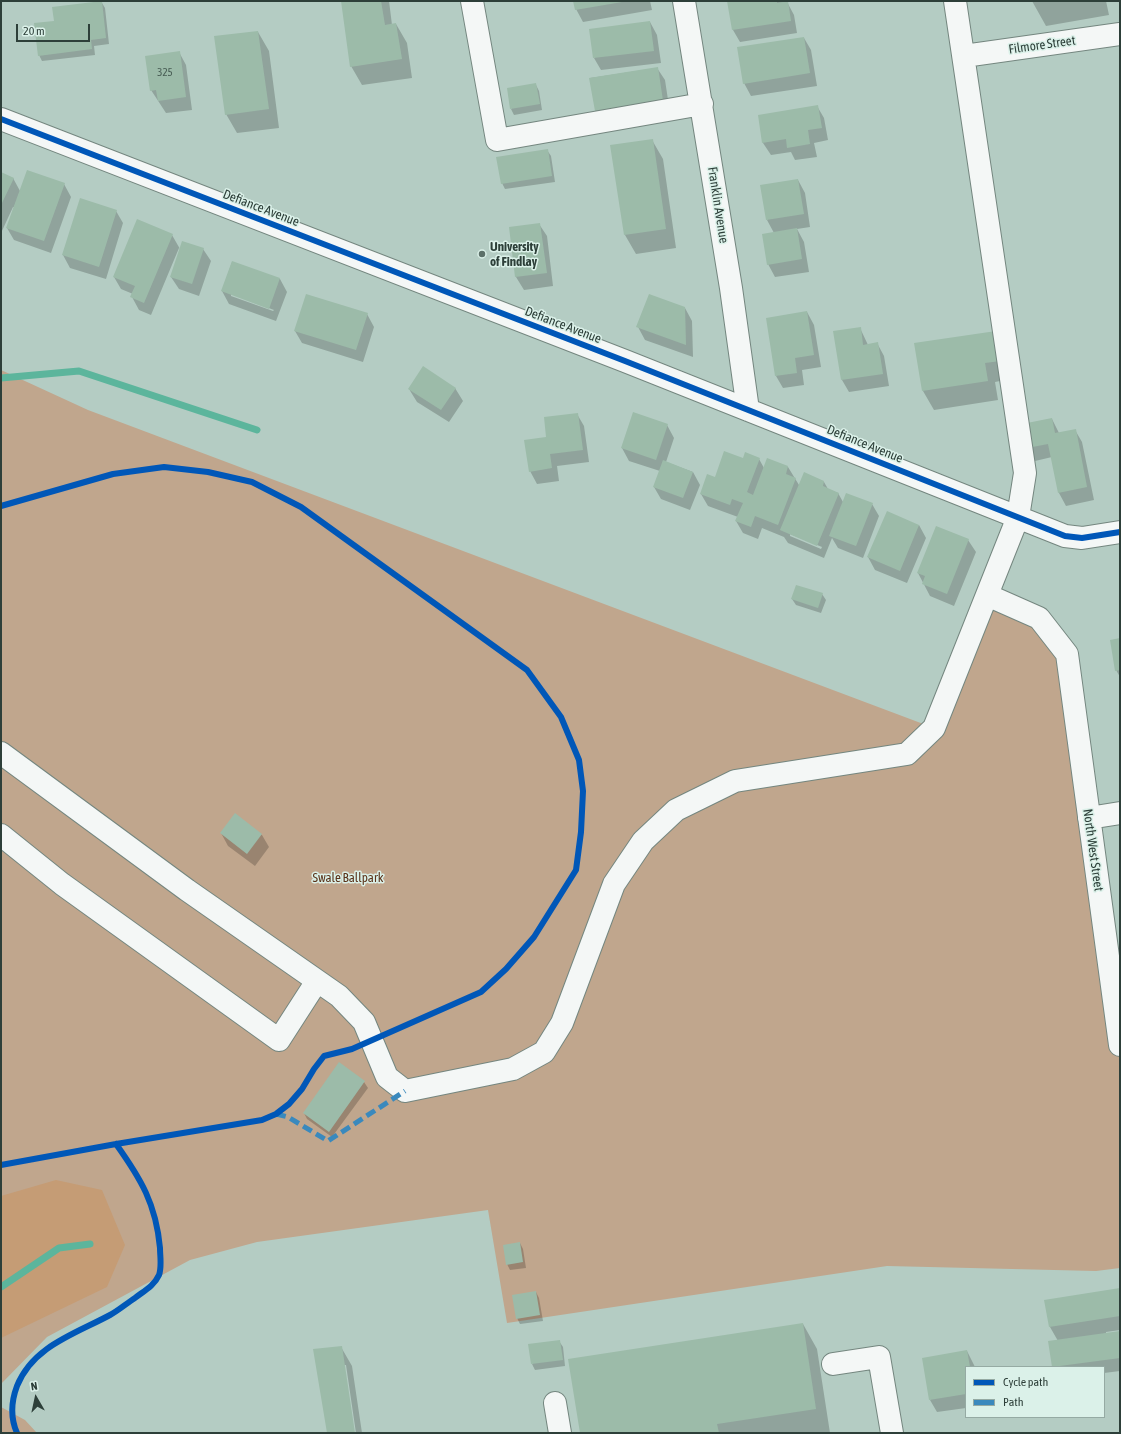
<!DOCTYPE html>
<html>
<head>
<meta charset="utf-8">
<style>
  body { margin:0 }
  #map { position:relative; width:1121px; height:1434px; overflow:hidden; background:#b4ccc3; font-family:"Asap Condensed",sans-serif }
  canvas { display:block }
  .frame { position:absolute; inset:0; border:2px solid #2d3f39; pointer-events:none }
  .legend { position:absolute; left:965px; top:1366px; width:140px; height:52px; box-sizing:border-box; background:#dbf1e9; border:1px solid #95aaa3; margin:0; padding:5px 7px; list-style:none; font-size:12px; color:#2d3f39 }
  .legend li { display:flex; align-items:center; gap:8px; height:20px }
  .legend b { width:20px; border:1px solid #95aaa3 }
  .north { position:absolute; left:16px; top:1378px; width:40px; height:40px; -webkit-text-stroke:3px #dbf1e9; paint-order:stroke; rotate:351deg; font-size:11px; font-weight:700; line-height:16px; text-align:center; color:#2d3f39 }
  .north::after { content:''; display:block; margin:auto; width:14px; height:18px; background:#2d3f39; clip-path:polygon(50% 0,100% 100%,50% 72%,0 100%) }
  .scale { position:absolute; left:16px; top:24px; width:74px; height:18px; box-sizing:border-box; border:2px solid #2d3f39; border-top:0; padding-left:5px; font-size:12px; line-height:14px; white-space:nowrap; color:#2d3f39; -webkit-text-stroke:3px #dbf1e9; paint-order:stroke }
</style>
</head>
<body>
<div id="map">
<canvas width="1121" height="1434"></canvas>
<div class="frame"></div>
<ul class="legend">
<li><b style="height:5px;background:#0057b8"></b>Cycle path</li>
<li><b style="height:5px;background:#3a89bd"></b>Path</li>
</ul>
<div class="north">N</div>
<div class="scale">20 m</div>
</div>
<script>
const g = document.querySelector('canvas').getContext('2d');
g.lineJoin = 'round';
function fillPath(path, color) { g.fillStyle = color; g.fill(path, 'evenodd'); }
function stroke(path, color, width, dash) { g.strokeStyle = color; g.lineWidth = width; g.lineCap = dash ? 'butt' : 'round'; g.setLineDash(dash || []); g.stroke(path); }
function drawText(font, color, halo, rows, align = 'center') {
  g.font = font + ' "Asap Condensed",sans-serif'; g.lineWidth = 3; g.setLineDash([]); g.textBaseline = 'middle'; g.strokeStyle = halo; g.fillStyle = color; for (const [text, x, y, turn = 0] of rows) {
    g.save(); g.translate(x, y); g.rotate((+turn || 0) * Math.PI / 180); g.textAlign = isNaN(turn) ? turn : align; if (halo) g.strokeText(text, 0, 0); g.fillText(text, 0, 0); g.restore();
  }
}
fillPath(new Path2D(`
  M1,370L88,410L934,728L987,595L1039,618L1067,654L1120,1045V1268L1096,1271L887,1266L507,1323L488,1210L257,1242L190,1260L47,1337L1,1384Z
  M1,1407L25,1420L37,1433H1Z`), '#c0a68d');
fillPath(new Path2D(`
  M56,1180L102,1190L125,1245L107,1287L1,1338V1196Z`), '#c59c75');
fillPath(new Path2D(`
  M342,1H389L392,25L396,24L407,43L412,78L362,85L351,66Z
  M574,1H650L652,10L583,22L576,9Z
  M728,1L787,2L794,15L797,33L740,42L733,30Z
  M1032,1H1106L1109,15L1046,26Z
  M102,3L105,8L109,44L94,46L95,55L42,61L39,55L55,22Z
  M650,22L657,35L661,63L601,70L594,58Z
  M258,32L269,51L279,128L237,133L226,114Z
  M804,38L811,50L817,86L751,96L744,83Z
  M179,52L186,65L192,110L166,113L151,90Z
  M657,68L665,80L670,113L603,124L596,111L590,78Z
  M536,85L539,91L542,110L514,115L511,109Z
  M817,106L824,118L828,140L814,143L817,157L795,160L791,152L771,155L763,143L759,116Z
  M652,140L663,159L676,248L636,254L625,235L612,146Z
  M547,150L551,156L555,182L505,189L502,183Z
  M1,173L13,178L20,191L64,184L71,197L51,253L14,240L7,228L14,207H13L1,233Z
  M798,180L805,193L810,227L797,229L804,242L809,272L775,277L768,264L774,233L767,220Z
  M116,211L123,223L106,279L70,268L63,255Z
  M539,224L547,236L553,286L524,290L516,277L510,228Z
  M172,235L180,249L179,248L151,315L139,310L132,297L133,294L121,289L114,277Z
  M203,249L211,261L199,296L179,289L171,277Z
  M232,262L280,279L287,292L276,321L229,304L222,291ZM231,294L274,310L273,311L231,296Z
  M685,308L692,321L693,357L645,340L638,327Z
  M807,312L814,325L821,367L802,370L804,385L783,388L776,376Z
  M367,314L374,327L363,362L302,343L295,331Z
  M860,328L868,345L877,343L884,356L889,386L849,392L842,380L834,332Z
  M995,332L1010,379L995,382L998,400L934,410L923,391L916,344Z
  M455,388L463,401L449,422L417,402L409,389Z
  M577,414L584,426L589,462L557,466L559,481L537,484L530,471L548,438Z
  M1052,419L1059,433L1075,430L1082,442L1094,500L1066,506L1059,493L1052,457L1035,461L1028,448Z
  M667,425L674,438L666,462L693,472L700,485L690,510L661,499L654,487L660,471L629,461L622,448Z
  M744,459H759L764,468L788,467L799,485L824,482L828,489L838,493L843,502L872,504L879,516L863,558L838,548L832,538L824,558L788,543L784,537L762,528L758,539L743,533L736,521L738,517L708,506L701,494L715,478ZM790,534L822,547L821,549L790,536Z
  M919,525L926,538L907,583L875,570L868,557Z
  M968,540L976,552L954,606L930,596L918,573Z
  M822,594L826,600L821,613L796,605L792,599Z
  M1120,639V677L1116,670Z
  M235,815L262,835L269,847L255,866L228,846L221,833Z
  M364,1082L368,1088L332,1137L307,1119L304,1113Z
  M520,1243L523,1249L526,1268L510,1270L507,1264Z
  M1120,1289V1330L1106,1332V1334L1120,1332V1371L1104,1373V1367H1053L1049,1342L1058,1341L1050,1327L1046,1301Z
  M536,1292L539,1298L543,1321L520,1324L517,1318Z
  M803,1324L817,1349L830,1433H581Z
  M559,1341L563,1347L565,1366L535,1370L532,1364Z
  M341,1347L352,1366L362,1433H356L346,1365H343L354,1433H328Z
  M967,1351L975,1367H966V1408L937,1412L930,1400Z`), '#0003');
stroke(new Path2D(`
  M1,378L79,371L257,430
  M1,1287L59,1248L90,1244`), '#5cb59c', 7);
fillPath(new Path2D(`
  M102,1L106,38L91,40L92,49L38,56L34,23L54,21L52,7Z
  M341,1H381L385,25L396,23L402,59L350,67Z
  M573,1H622V2L575,10Z
  M727,1H777V3L788,1L791,21L732,30Z
  M650,21L654,51L593,58L589,29Z
  M258,31L269,109L225,115L214,36Z
  M804,37L810,73L743,84L737,47Z
  M180,51L186,97L158,101L156,90L150,91L145,56Z
  M658,67L663,101L595,111L589,78Z
  M536,83L540,104L510,109L507,88Z
  M818,105L822,128L808,130L810,144L787,148L786,139L762,143L758,115Z
  M653,139L666,229L624,235L610,145Z
  M548,149L552,176L501,184L496,157Z
  M27,170L65,183L44,241L6,228Z
  M1,172L14,178L1,205Z
  M798,179L804,214L766,220L760,185Z
  M80,198L117,210L99,267L62,255Z
  M137,219L173,234L144,303L130,297L135,286L113,277Z
  M540,223L547,273L515,277L509,227Z
  M797,228L802,259L767,265L762,234Z
  M182,241L204,248L192,284L170,277Z
  M232,261L280,278L269,309L221,291Z
  M306,294L368,313L356,350L294,331Z
  M649,294L685,307L686,345L636,327Z
  M807,311L814,355L795,358L797,373L775,376L766,318Z
  M861,327L863,345L878,342L883,374L841,380L833,331Z
  M996,331L1000,361L985,363L988,381L922,391L914,343Z
  M423,366L456,388L441,410L408,389Z
  M633,412L668,424L656,460L621,448Z
  M578,413L583,450L550,454L552,468L529,472L524,440L546,437L544,417Z
  M1052,418L1055,433L1076,429L1087,487L1058,493L1048,444L1027,448L1022,424Z
  M724,451L743,458L745,452L760,458L747,492L753,495L767,458L788,466L786,474L796,478L778,525L755,516L751,527L735,521L743,503L732,499L730,505L700,494L707,474L715,477Z
  M663,460L693,472L683,498L653,487Z
  M804,472L824,481L823,486L839,493L817,546L780,530Z
  M846,493L873,503L856,546L829,536Z
  M887,511L919,525L900,571L867,557Z
  M936,526L969,539L947,594L922,584L925,576L917,573Z
  M796,585L823,593L818,608L791,599Z
  M1120,638V670L1115,671L1110,640Z
  M235,813L262,834L247,854L220,833Z
  M339,1062L365,1081L329,1132L303,1113Z
  M520,1242L523,1262L506,1265L503,1245Z
  M1120,1288V1316L1049,1327L1044,1300Z
  M536,1291L540,1315L516,1319L512,1295Z
  M803,1323L816,1409L717,1424L719,1433H580L568,1359Z
  M1120,1331V1358L1052,1367L1048,1341Z
  M560,1340L563,1360L531,1364L528,1344Z
  M342,1346L355,1433H327L313,1349Z
  M967,1350L970,1367H966V1394L929,1400L922,1358Z`), '#9cbba9');
const minor = new Path2D(`
  M472,1L497,140L702,104
  M684,1L731,288L748,410
  M964,56L1120,34
  M1,119L625,361L1065,536L1082,538L1120,532
  M987,595L1039,618L1067,654L1120,1045
  M1,753L187,890L339,996L364,1022L387,1077L405,1091L513,1069L544,1052L562,1023L614,884L643,841L676,810L735,781L907,754L934,728L1018,517L1025,473L955,1
  M1089,818L1120,813
  M1,835L62,884L279,1040L317,981
  M833,1364L879,1357L892,1433
  M555,1403L560,1433`);
stroke(minor, '#74867f', 24);
stroke(minor, '#f4f7f6', 22);
stroke(new Path2D(`
  M276,1114L288,1117L328,1141L405,1091`), '#3a89bd', 5, [10, 5]);
stroke(new Path2D(`
  M1,119L625,361L1065,536L1082,538L1120,532
  M1,506L113,474L164,467L208,472L252,482L301,507L527,670L561,717L579,760L583,791L581,832L576,870L534,937L506,969L481,992L352,1049L324,1056L314,1069L302,1089L289,1104L276,1114L262,1120L116,1144L1,1165
  M17,1433C10,1417 11,1402 17,1386C33,1346 75,1334 110,1315C119,1310 127,1303 135,1298C144,1291 154,1286 159,1275C162,1267 160,1256 160,1248C156,1204 141,1179 116,1144`), '#0057b8', 6);
for (const [x, y, r, color] of [
  [482,254,4,"#5c7069"]
]) { const dot = new Path2D(); dot.arc(x, y, r, 0, 2 * Math.PI); g.fillStyle = color; g.fill(dot); stroke(dot, '#dbf1e9', 1.5); }
drawText('11px', '#495e55', null, [
  ["325",165,73]
]);
drawText('13px', '#2d3f39', '#dbf1e9', [
  ["Filmore Street",1042,45,-8],
  ["Franklin Avenue",718,205,81],
  ["Defiance Avenue",261,208,21],
  ["Defiance Avenue",563,325,21],
  ["Defiance Avenue",865,444,22],
  ["North West Street",1093,850,82]
]);
drawText('bold 13px', '#2d3f39', '#dbf1e9', [
  ["University",490,247],
  ["of Findlay",490,262]
], 'left');
drawText('13px', '#5a3219', '#dbf1e9', [
  ["Swale Ballpark",348,878]
]);
</script>
</body>
</html>
